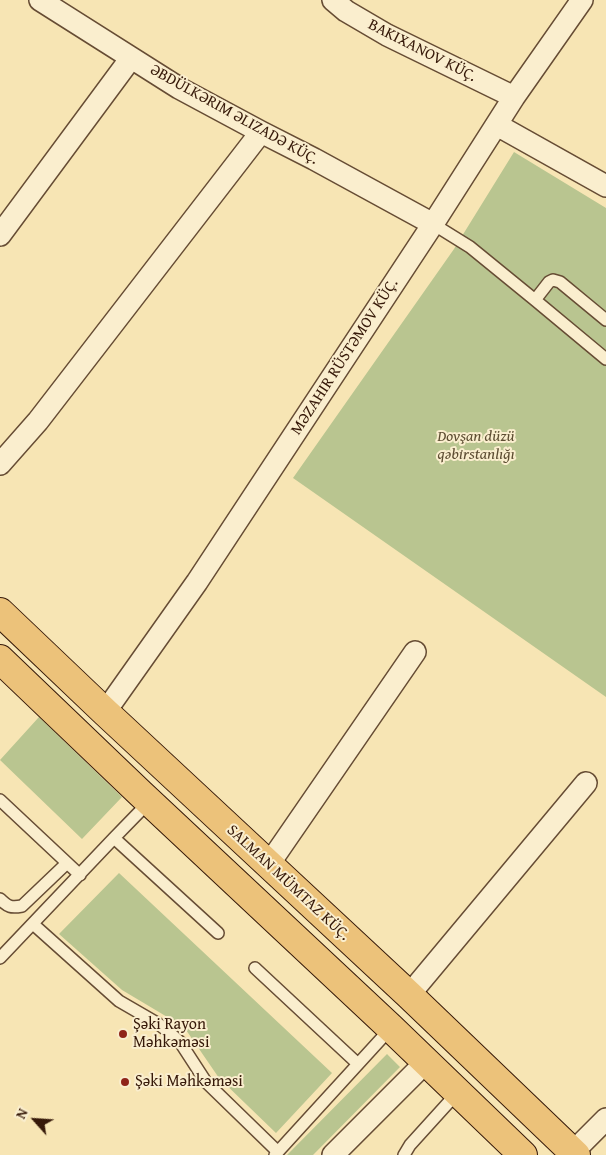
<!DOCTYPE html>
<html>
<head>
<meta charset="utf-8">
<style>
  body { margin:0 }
  #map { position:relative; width:606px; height:1155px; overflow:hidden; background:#f7e5b4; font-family:"Gentium Book Plus",serif }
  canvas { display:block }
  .north { position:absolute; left:10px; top:1095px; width:50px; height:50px; -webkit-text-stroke:4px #faeece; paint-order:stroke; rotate:296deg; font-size:14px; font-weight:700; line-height:20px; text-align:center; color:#361909 }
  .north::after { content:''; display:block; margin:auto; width:18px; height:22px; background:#361909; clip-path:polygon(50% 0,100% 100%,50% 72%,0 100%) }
</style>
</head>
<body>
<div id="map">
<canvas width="606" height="1155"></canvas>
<div class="north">N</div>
</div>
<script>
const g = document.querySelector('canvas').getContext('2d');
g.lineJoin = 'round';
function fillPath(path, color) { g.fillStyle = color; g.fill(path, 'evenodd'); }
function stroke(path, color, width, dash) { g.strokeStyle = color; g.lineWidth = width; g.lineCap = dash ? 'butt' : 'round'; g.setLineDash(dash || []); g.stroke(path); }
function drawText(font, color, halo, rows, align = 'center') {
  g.font = font + ' "Gentium Book Plus",serif'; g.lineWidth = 4; g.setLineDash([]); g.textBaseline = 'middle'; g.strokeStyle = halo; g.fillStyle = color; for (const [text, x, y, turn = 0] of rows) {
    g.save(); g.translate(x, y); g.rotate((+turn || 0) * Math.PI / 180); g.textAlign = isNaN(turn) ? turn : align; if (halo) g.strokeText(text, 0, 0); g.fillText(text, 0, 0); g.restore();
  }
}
fillPath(new Path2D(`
  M514,152L606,208V697L293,478L454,249Z
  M39,717L122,797L82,839L0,760Z
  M119,873L332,1073L276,1133L219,1078L184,1027L122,990L59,934Z
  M387,1054L400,1067L313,1155H287Z`), '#b9c590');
const service = new Path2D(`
  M433,224L470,247L535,300L606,359
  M535,300L549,282L553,280L560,282L606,320
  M0,800L80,875
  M114,838L218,933
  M0,899C8,907 11,908 22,906L66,864
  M33,924L119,1001L157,1023L169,1032L180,1042L206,1082L278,1152
  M0,958L114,838L150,801
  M255,968L358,1064
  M275,1155L391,1028
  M404,1155L410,1145L458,1092`);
const minor = new Path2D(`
  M40,0L179,88L261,132L314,159L433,224
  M333,0L346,11L387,35L514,97
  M497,125L606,186
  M0,235L131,58
  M0,464L38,421L261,132
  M105,712L197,582L433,224L514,97L582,0
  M269,864L415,652
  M409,995L586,783
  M573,1152L606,1119
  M333,1155L426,1062`);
const trunk = new Path2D(`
  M0,612L105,712L409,995L576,1155
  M0,659L140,793L391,1028L523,1155`);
stroke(service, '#664c34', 14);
stroke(minor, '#664c34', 24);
stroke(trunk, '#361909', 30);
stroke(service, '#faeece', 11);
stroke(minor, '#faeece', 21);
stroke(trunk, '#ecc27a', 28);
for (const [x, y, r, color] of [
  [123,1034,5,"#8f2418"],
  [125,1082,5,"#8f2418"]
]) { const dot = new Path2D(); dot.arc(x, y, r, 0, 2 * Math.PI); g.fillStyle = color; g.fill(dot); stroke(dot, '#faeece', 2); }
drawText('16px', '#361909', '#faeece', [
  ["BAKIXANOV KÜÇ.",422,51,27],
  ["ƏBDÜLKƏRIM ƏLIZADƏ KÜÇ.",234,115,29],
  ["MƏZAHIR RÜSTƏMOV KÜÇ.",345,357,-57],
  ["SALMAN MÜMTAZ KÜÇ.",288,883,43]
]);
drawText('italic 16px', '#5d4d32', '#faeece', [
  ["Dovşan düzü",476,437],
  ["qəbirstanlığı",476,455]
]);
drawText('16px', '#361909', '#faeece', [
  ["Şəki Rayon",133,1025],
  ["Məhkəməsi",133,1043],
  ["Şəki Məhkəməsi",135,1082]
], 'left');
</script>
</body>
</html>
